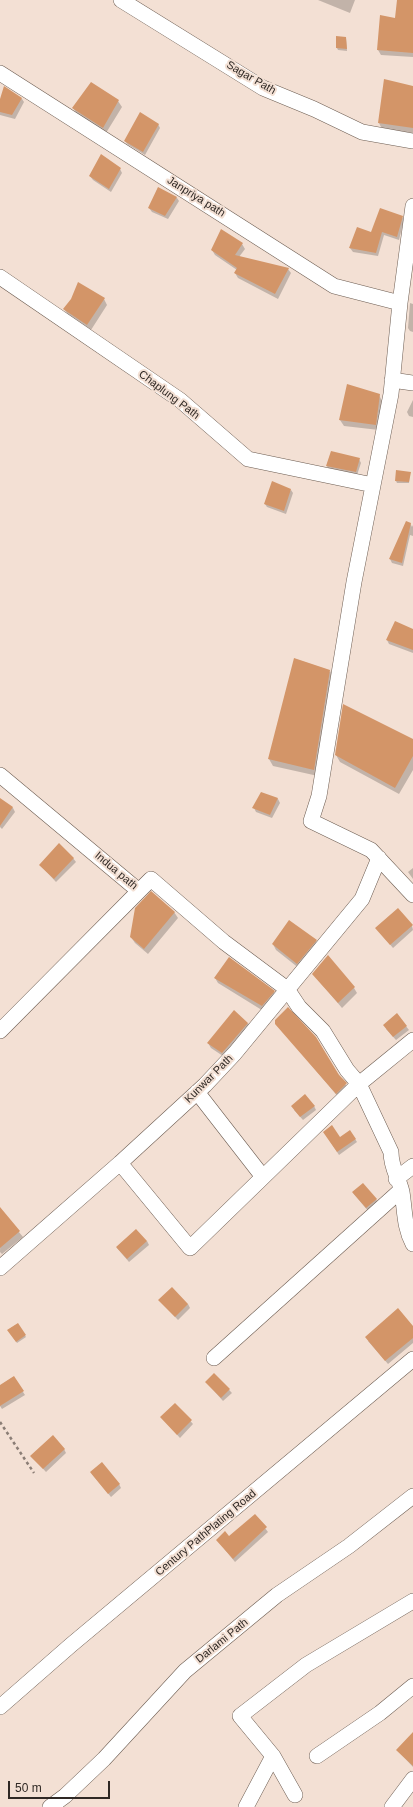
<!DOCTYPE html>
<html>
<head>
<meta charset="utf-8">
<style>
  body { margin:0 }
  #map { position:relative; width:413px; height:1807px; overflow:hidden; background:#f3e0d4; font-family:Helvetica,sans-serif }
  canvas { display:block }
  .scale { position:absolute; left:8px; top:1781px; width:102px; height:18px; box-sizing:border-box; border:2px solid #2f2824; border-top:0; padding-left:5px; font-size:12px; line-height:14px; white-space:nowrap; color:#2f2824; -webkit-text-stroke:3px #f3e0d4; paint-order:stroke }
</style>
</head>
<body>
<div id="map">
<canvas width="413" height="1807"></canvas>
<div class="scale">50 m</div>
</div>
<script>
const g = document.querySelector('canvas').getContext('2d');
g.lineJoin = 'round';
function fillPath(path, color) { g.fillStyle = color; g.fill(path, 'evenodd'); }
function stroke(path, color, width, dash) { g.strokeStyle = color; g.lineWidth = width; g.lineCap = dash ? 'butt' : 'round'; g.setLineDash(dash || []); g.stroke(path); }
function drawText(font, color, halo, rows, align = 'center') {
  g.font = font + ' Helvetica,sans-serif'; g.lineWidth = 4; g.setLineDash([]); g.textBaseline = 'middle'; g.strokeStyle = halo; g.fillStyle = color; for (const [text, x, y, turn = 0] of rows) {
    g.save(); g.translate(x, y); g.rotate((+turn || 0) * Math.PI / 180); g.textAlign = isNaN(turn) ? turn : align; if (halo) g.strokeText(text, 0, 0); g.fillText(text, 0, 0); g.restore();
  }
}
fillPath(new Path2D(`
  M318,0H355L350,13Z
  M398,0H413V57L381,55L378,50L381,16L396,19Z
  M346,38L347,51L338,50L337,48Z
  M413,87V133L382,129L379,123Z
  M4,88L22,99L24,102L15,119L0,115V102Z
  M118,101L122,107L106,133L77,114L73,108Z
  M158,124L160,128L145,155L127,144L125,141Z
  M120,169L122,173L111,192L93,180L90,176Z
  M158,188L177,198L179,201L168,219L152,212L149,208Z
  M402,217L404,220L399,240L384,235L378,256L353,252L350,248L372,233Z
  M242,244L245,249L239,257L288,269L291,273L278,299L238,278L235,273L237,270L215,255L212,250Z
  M104,299L107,305L91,330L68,315L64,309Z
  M410,303L413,304V332L410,331L408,328Z
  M348,385L379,395L382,401L379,430L344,426L340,420Z
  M413,400V417L409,416L407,412Z
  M359,459L361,463L357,475L329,470L327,466Z
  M410,473L409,483H397L396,481Z
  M291,490L293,493L286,514L267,507L265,504Z
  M410,523L412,527L413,525V536L410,535L403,566L392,563L390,559Z
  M413,630V653L389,644L387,640Z
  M330,671L334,678L318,776L273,766L269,759Z
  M413,740V770L399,794L340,762L336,755Z
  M261,793L278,799L280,803L272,818L256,812L254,808Z
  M0,799L13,808L15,812L2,829L0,827Z
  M73,858L76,862L56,882L40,865Z
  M413,868V879L408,872Z
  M398,909L412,926L413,930L393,948L376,928Z
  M174,912L178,918L148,954L135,943L131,937Z
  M316,941L319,946L300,969L276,950L273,944Z
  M313,974L354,988L357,993L342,1008Z
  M215,978L274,992L277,997L265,1012L218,983Z
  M397,1015L409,1030L396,1040L386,1029Z
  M248,1023L251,1029L226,1058L211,1048L208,1043Z
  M276,1023L339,1075L349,1090L340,1099Z
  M314,1106L316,1110L303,1120L294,1110Z
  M350,1131L357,1142L339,1155L326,1135L340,1138Z
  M353,1193L376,1199L378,1203L369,1212Z
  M1,1210L23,1237L2,1254L0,1252Z
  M147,1241L149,1245L129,1262L117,1248Z
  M159,1300L188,1304L190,1308L178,1320Z
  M17,1324L26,1337L17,1343L8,1330Z
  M413,1328V1343L388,1364L368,1341Z
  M214,1374L232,1393L223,1401L206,1382Z
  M13,1377L25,1395L2,1409L0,1406V1386Z
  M175,1404L193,1424L180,1438L161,1417Z
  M64,1449L66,1453L46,1472L34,1459Z
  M91,1473L119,1484L121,1488L111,1497Z
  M255,1515L268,1532L235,1562L217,1540L229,1537Z
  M413,1743V1767L397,1750Z`), '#0003');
fillPath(new Path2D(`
  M397,0H413V53L377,50L380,15L395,18Z
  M336,36L346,37L347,49L336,48Z
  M384,79L413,86V128L378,123Z
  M91,82L119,100L103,128L72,108Z
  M4,86L22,98L12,115L0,112V99Z
  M140,112L159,124L143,152L124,141Z
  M101,154L121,168L109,189L89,176Z
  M158,187L177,197L165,216L148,208Z
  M380,208L403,216L397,237L382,232L376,253L349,248L357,227L371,232Z
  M221,229L243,243L235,255L289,268L275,294L234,273L237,268L211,250Z
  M78,282L105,298L87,325L63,309L71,299Z
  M347,384L380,394L376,425L339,420Z
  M331,451L360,458L356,472L326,466Z
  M396,470L411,472L409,482L395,481Z
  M272,481L291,489L284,511L264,504Z
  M406,521L411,523L402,563L389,559Z
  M395,621L413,629V650L386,640Z
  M294,658L330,670L314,770L268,759Z
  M343,704L413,739V756L395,788L335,755Z
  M261,792L278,798L270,815L252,808Z
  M0,798L13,807L0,826Z
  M59,843L74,858L54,879L39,865Z
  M151,891L175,912L144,949L130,937L135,908Z
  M398,908L413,925L390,945L375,928Z
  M289,920L317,940L297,964L272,944Z
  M328,955L355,987L338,1003L312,974Z
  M229,957L275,991L262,1006L214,978Z
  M288,1007L316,1037L339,1075L347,1083L336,1094L275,1024V1020Z
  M234,1010L248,1023L222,1053L207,1043Z
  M397,1013L407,1026L393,1037L383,1025Z
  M305,1094L315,1106L300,1117L291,1106Z
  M332,1125L340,1137L350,1130L356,1139L337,1152L323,1132Z
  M363,1183L377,1199L366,1208L352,1192Z
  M0,1207L20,1231L0,1248Z
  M136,1229L147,1241L127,1259L116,1247Z
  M172,1287L188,1304L175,1317L158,1300Z
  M398,1308L413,1326V1338L385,1361L365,1337Z
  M18,1323L26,1335L16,1342L7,1330Z
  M214,1373L230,1389L221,1398L205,1382Z
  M14,1376L24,1391L0,1406V1385Z
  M175,1403L192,1420L177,1435L160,1417Z
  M53,1435L65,1449L43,1469L30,1456Z
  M102,1462L120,1484L108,1494L90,1472Z
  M255,1514L267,1527L233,1559L216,1540L225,1531L229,1536Z
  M413,1732V1766L396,1750Z`), '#d39568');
const street = new Path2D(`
  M121,0L263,88L314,109L362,132L413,141
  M0,73L334,286L400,303
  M413,206L400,303L391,394L354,582L319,796L311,821L371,850L413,895
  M0,277L180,400L248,459L373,485
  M392,380L413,383
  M0,775L139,891L151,879L224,942L287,989L299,1007L323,1031L347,1070L359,1084L391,1152C391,1169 399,1178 402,1192C405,1211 404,1227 413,1244
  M0,1031L139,891
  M197,1092L263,1177
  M120,1163L190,1248L359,1084L413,1040
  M396,1179L413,1166
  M0,1268L120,1163L205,1085L235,1053L362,899L379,858
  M214,1358L401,1190
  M0,1707L71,1645L413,1359
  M317,1756L380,1713L413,1686
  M295,1795L273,1756L240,1716L306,1665L413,1601
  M50,1807L65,1796L104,1759L185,1671L277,1595L349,1546L413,1496
  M246,1807L273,1756
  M392,1807L413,1779`);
stroke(street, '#6c5c51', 16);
stroke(new Path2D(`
  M0,1422L34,1473`), '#8b7e76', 2.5, [3, 3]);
stroke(street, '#fff', 15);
drawText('11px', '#2f2824', '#f3e0d4', [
  ["Sagar Path",251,78,30],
  ["Janpriya path",196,197,32],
  ["Chaplung Path",169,395,37],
  ["Indua path",116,871,40],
  ["Kunwar Path",209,1079,-45],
  ["Century PathPlating Road",206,1533,-40],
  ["Darlami Path",222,1641,-39]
]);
</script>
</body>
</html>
